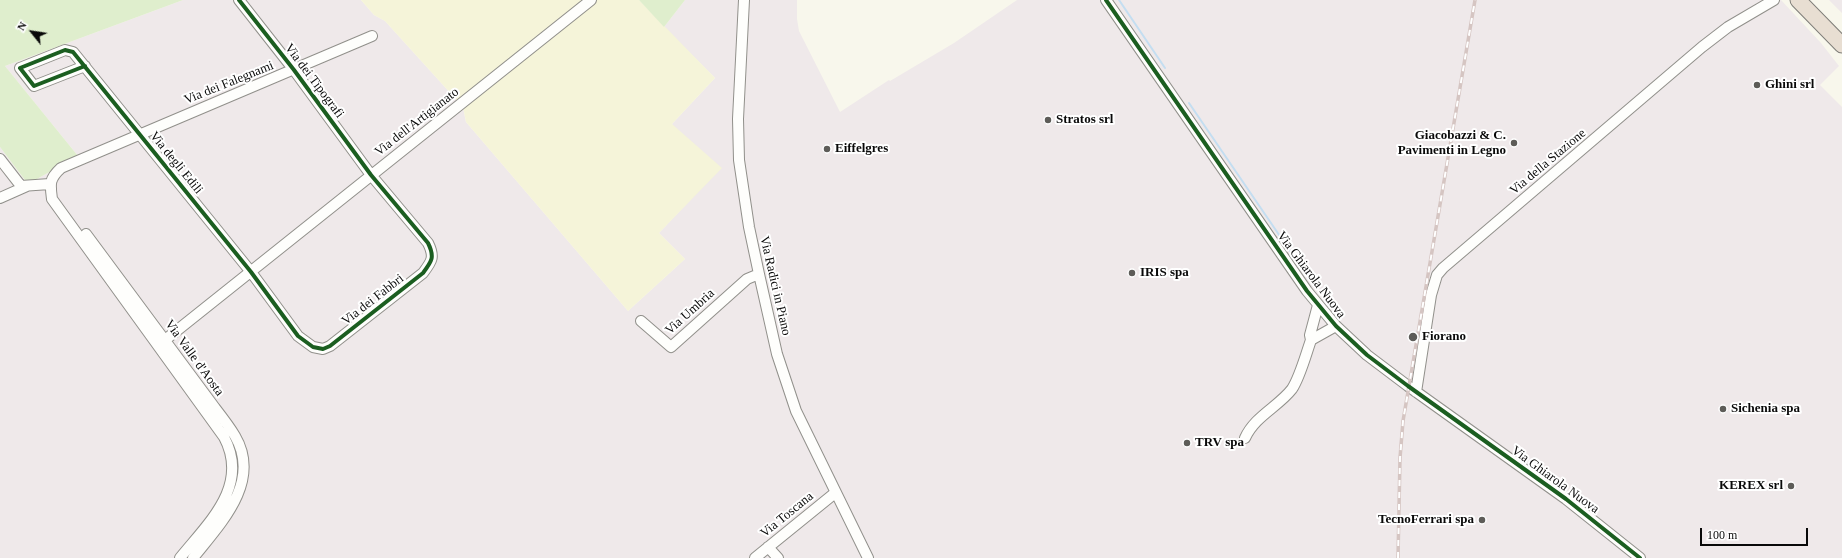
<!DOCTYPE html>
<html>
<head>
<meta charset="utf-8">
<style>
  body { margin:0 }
  #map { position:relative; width:1842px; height:558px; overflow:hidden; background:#f8f7ec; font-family:"Times New Roman",serif }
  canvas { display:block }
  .north { position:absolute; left:12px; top:12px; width:40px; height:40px; -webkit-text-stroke:3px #fff; paint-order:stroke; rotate:300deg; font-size:11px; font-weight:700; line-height:16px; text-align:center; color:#090909 }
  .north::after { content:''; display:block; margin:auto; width:14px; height:18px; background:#090909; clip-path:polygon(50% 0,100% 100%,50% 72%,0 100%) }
  .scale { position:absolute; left:1700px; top:528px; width:108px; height:18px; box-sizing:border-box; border:2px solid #090909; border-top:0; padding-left:5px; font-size:12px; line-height:14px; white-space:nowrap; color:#090909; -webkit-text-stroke:3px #fff; paint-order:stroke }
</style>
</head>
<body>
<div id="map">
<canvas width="1842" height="558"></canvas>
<div class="north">N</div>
<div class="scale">100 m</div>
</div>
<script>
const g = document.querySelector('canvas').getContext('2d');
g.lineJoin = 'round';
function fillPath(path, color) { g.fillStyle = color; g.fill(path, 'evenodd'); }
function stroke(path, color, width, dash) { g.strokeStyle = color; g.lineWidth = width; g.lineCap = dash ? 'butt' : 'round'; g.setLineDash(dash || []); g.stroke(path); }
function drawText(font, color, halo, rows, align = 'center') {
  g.font = font + ' "Times New Roman",serif'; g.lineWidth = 4; g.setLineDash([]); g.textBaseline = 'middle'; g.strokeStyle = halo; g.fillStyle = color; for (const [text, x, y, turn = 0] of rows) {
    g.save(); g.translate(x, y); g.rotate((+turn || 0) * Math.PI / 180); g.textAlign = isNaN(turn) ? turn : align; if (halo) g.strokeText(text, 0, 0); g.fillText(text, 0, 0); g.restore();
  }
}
fillPath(new Path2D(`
  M183,0H361L374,15L385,21L463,107L466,122L628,311L685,259L659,233L687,203L672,124L715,78L664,27L685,0H797V19L799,31L840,112L889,80L890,81L954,43L1017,0H1781L1821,43L1839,66L1820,85L1842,107V558H0V147L28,184L78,156L5,66Z
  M1829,0H1842V13Z`), '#efe9ea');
fillPath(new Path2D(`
  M361,0H639L715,78L672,124L722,168L659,233L685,259L628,311L466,122L463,107L385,21L374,15Z`), '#f5f4d9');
fillPath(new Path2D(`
  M0,0H183L5,66L78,156L28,184L0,147Z
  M639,0H685L664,27Z`), '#dfeecd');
stroke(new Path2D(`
  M1119,0L1165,68
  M1189,103L1314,286`), '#c4def1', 2);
const minor = new Path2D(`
  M744,0L738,119L739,160L749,227L759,274L777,354L796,411L868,558
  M1106,0L1307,291L1336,326L1367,355L1408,386L1566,499L1640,558
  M85,66L34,86L20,68L65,50L73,52L251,272L298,336L313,347L323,349L330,346L423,273C432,261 435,257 428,243L371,175L294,70L239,0
  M0,159L21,186L50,184
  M0,198L27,186
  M86,234L215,408C222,417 229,426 235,436C262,482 220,524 193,558
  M641,321L671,347L747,279L759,274
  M165,340L591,0
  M1311,340L1336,326
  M1416,392L1431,295L1437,275L1443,268L1702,47L1728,27L1774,0
  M1245,438C1255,416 1278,407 1292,389C1300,377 1306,354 1311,340L1310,335L1318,305
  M768,547L778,558
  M180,558C209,522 250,486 224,437L52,199C50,184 49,179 61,168L372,36
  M755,558L835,493`);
const highway = new Path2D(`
  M1798,0L1842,45`);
stroke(minor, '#91908b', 12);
stroke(highway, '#7e7d78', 17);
stroke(minor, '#fefefc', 10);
stroke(highway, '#e8ded2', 15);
const rail = new Path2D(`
  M1398,558L1400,458L1403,421L1475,0`);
stroke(rail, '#d5c5c2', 3.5);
stroke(rail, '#fff', 2, [6]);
stroke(new Path2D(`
  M1106,0L1307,291L1336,326L1367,355L1408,386L1566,499L1640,558
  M85,66L34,86L20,68L65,50L73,52L251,272L298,336L313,347L323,349L330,346L423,273C432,261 435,257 428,243L371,175L294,70L239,0`), '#1b5e20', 4);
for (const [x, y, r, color] of [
  [1757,85,4,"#5d5c58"],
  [1048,120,4,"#5d5c58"],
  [1514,143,4,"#5d5c58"],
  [827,149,4,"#5d5c58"],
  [1132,273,4,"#5d5c58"],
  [1413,337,5,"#5d5c58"],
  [1723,409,4,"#5d5c58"],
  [1187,443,4,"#5d5c58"],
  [1791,486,4,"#5d5c58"],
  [1482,520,4,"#5d5c58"]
]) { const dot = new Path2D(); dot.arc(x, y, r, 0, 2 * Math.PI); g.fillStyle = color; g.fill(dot); stroke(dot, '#fff', 1.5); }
drawText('13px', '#090909', '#fff', [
  ["Via dei Tipografi",314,81,53],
  ["Via dei Falegnami",229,83,-22],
  ["Via dell'Artigianato",417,122,-38],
  ["Via della Stazione",1548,162,-40],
  ["Via degli Edili",176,163,51],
  ["Via Ghiarola Nuova",1311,275,53],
  ["Via Radici in Piano",775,286,77],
  ["Via dei Fabbri",373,300,-38],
  ["Via Umbria",690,312,-42],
  ["Via Valle d'Aosta",194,358,54],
  ["Via Ghiarola Nuova",1555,480,36],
  ["Via Toscana",787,515,-39]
]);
drawText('bold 13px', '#090909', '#fff', [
  ["Ghini srl",1765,85],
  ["Stratos srl",1056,120],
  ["Giacobazzi & C.",1506,136,"right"],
  ["Pavimenti in Legno",1506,151,"right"],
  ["Eiffelgres",835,149],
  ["IRIS spa",1140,273],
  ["Fiorano",1422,337],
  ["Sichenia spa",1731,409],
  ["TRV spa",1195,443],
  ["KEREX srl",1783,486,"right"],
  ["TecnoFerrari spa",1474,520,"right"]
], 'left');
</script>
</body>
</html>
